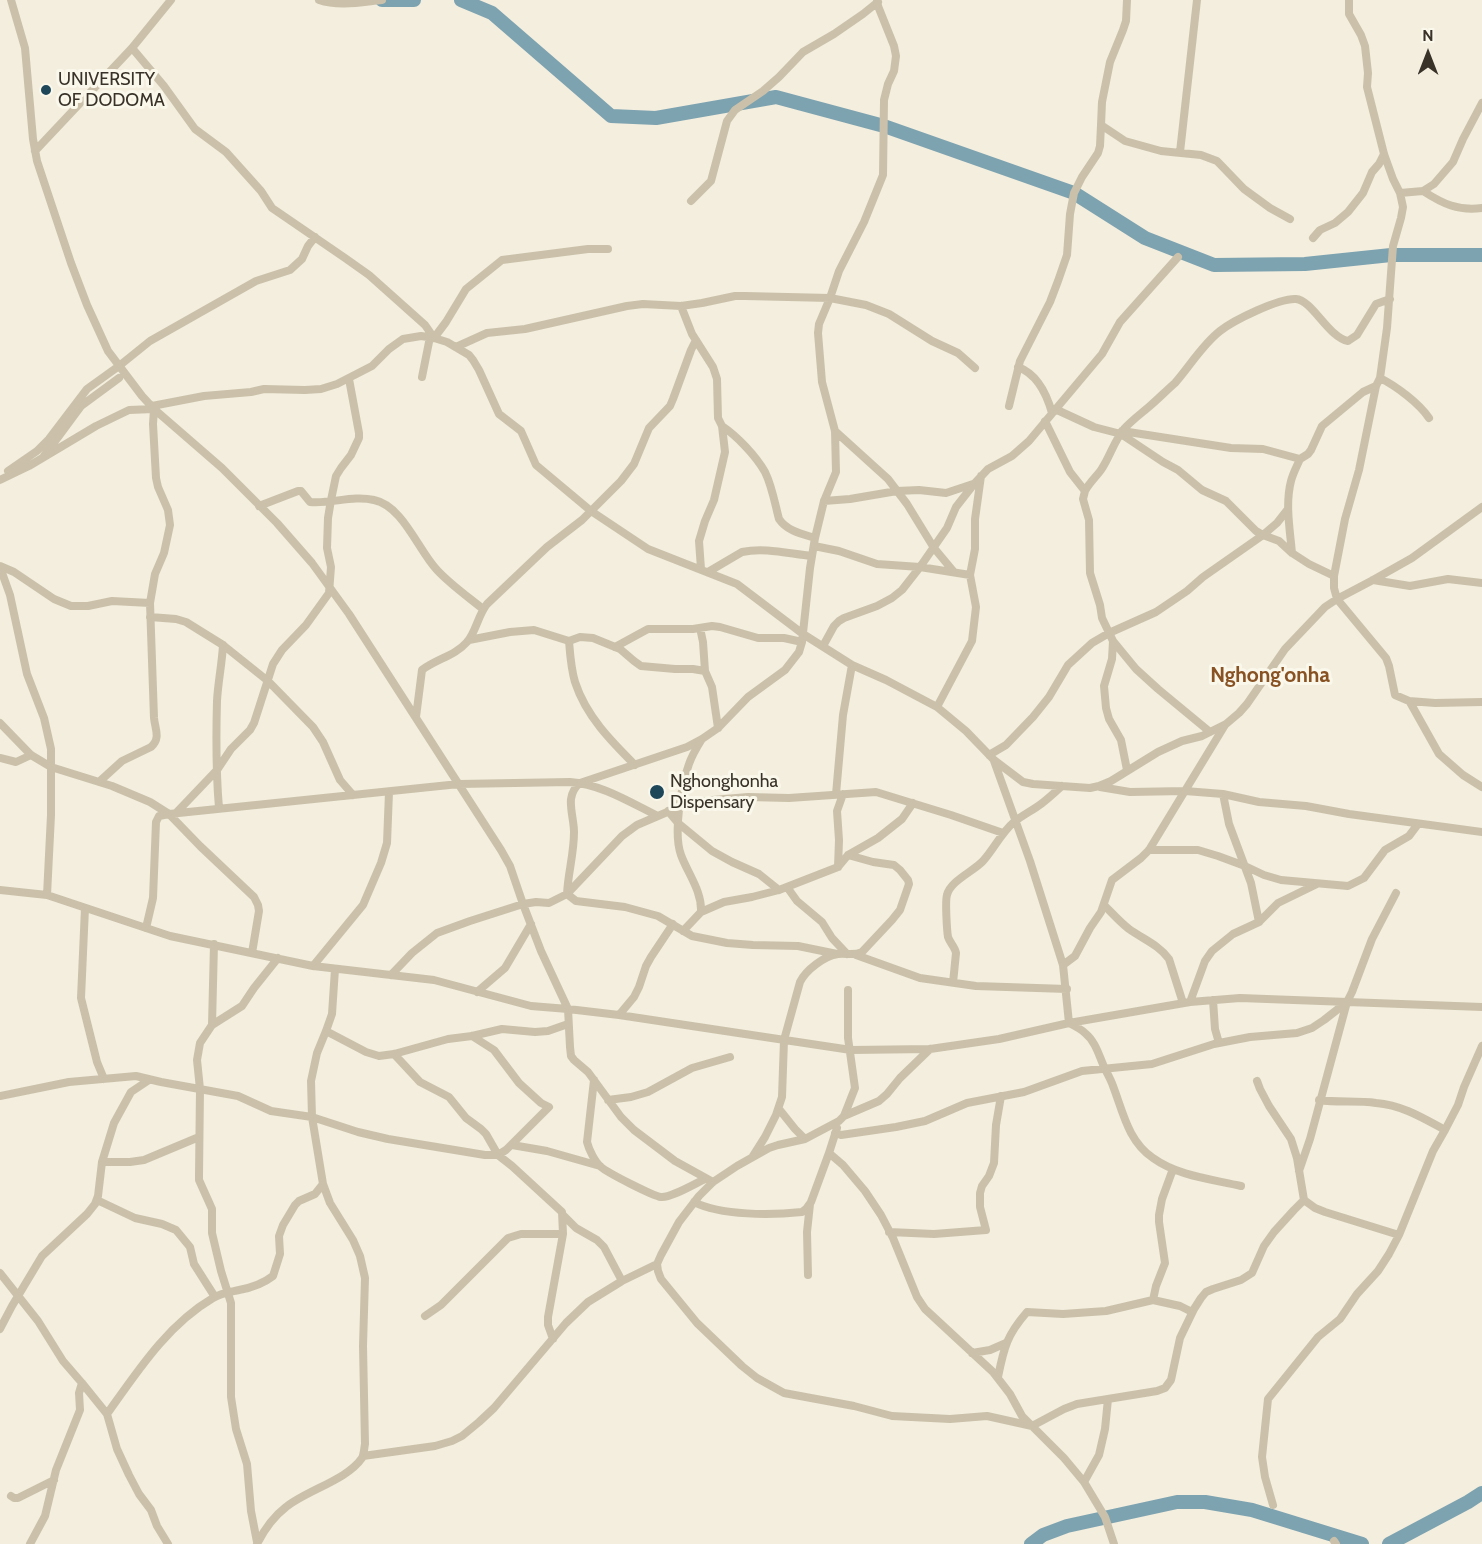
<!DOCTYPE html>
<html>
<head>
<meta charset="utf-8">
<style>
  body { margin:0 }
  #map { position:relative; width:1482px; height:1544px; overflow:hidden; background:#f3eede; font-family:Cabin,sans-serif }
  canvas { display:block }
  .north { position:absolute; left:1398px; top:24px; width:60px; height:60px; -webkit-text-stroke:4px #faf7eb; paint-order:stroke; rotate:0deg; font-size:16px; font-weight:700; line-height:24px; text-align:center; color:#383229 }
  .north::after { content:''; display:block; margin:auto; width:21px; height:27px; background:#383229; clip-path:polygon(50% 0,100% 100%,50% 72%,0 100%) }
</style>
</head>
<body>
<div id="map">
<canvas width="1482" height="1544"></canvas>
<div class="north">N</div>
</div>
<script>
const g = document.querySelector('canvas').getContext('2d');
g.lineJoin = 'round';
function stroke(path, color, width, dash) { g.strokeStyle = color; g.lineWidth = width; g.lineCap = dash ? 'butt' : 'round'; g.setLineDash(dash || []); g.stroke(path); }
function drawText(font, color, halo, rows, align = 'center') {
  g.font = font + ' Cabin,sans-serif'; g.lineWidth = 6; g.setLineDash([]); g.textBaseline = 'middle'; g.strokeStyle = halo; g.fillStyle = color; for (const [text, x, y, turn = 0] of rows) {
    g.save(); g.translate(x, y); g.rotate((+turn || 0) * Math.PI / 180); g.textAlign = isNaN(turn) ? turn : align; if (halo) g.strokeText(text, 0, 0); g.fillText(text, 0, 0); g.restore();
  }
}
stroke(new Path2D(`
  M382,0H414
  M461,0L492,13L611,116L656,118L776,97L884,126L1074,193L1145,238L1214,265L1305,264L1391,255H1482
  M1031,1544L1043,1535L1067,1526L1177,1502H1205L1252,1510L1362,1544
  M1389,1544L1468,1502L1482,1493`), '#7da2b0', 14);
stroke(new Path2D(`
  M11,0L25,48L33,139L37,161L71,263L87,305L108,351L142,396L154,409L222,468L277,523L312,563L349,614L501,850L510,866L523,904L541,951L568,1009L570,1047L571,1056L574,1060L588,1072L621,1117L634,1130L675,1161L713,1182
  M319,0C339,7 362,2 382,0
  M1127,0L1126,21L1123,30L1110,62L1102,102L1101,125L1125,141L1161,151L1201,155L1217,161L1244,189L1270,208L1290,219
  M1349,0V14L1361,35L1365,46L1368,73L1367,87L1384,154L1393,179L1400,193L1403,207L1401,218L1393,246L1387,328L1380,378L1376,386L1359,470L1345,519L1334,576V588L1337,599L1386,658L1389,666L1395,695L1409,701L1411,704L1439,754L1463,775L1482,787
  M132,48L164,86L195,129L226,152L261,191L272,208L345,258L369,275L425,325L434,338L446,322L466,289L502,260L588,249H608
  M35,151L132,48L171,0
  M1180,152L1197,0
  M1423,191C1443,204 1458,211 1482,208
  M1400,193L1423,191L1434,184L1453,162L1463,139L1482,103
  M691,201L711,181L727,121L735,110L763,91L779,77L803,52L834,34L863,14L878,2
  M1313,238L1320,230L1335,223L1348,212L1363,193L1372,172L1379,164L1384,154
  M681,306L692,334L713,367L717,379L718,418L722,426L725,452L714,500L705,521L699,541L701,569
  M456,347L487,333L525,329L627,306L643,304L681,306L702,303L735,296H745L830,298L866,305L889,314L932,341L958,353L975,368
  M1018,367C1037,374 1047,395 1052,413
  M422,377L430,337
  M1380,378C1396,386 1419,403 1429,418
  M152,406L204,396L251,392L264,389L305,390L321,389L337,384L372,366L389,349L403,339L421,336L434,338L447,342L469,355L473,360L479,370L499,414L521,431L536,465L591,511L648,549L737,584L803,634L852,665L886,680L937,707L966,731L994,760L1023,782L1033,784L1090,788L1099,786L1111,781L1158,752L1182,741L1202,736L1226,724L1239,713L1247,704L1285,649L1325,607L1337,599L1373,580L1412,558L1482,507
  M1009,406L1020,361L1050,302L1058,281L1067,255L1070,214L1074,193L1082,177L1098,153L1100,146L1101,125
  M1055,409L1094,427L1121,434L1163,462L1178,470L1202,490L1226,501L1256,531L1263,535L1279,541L1292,553L1309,564L1334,576
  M1045,421L1070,472L1085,491L1083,499L1089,520L1090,573L1100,605L1102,618L1113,641L1112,659L1104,686L1106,708L1109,719L1121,740L1127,770
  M722,426C737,436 756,456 765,472C772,486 775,504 779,519C787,531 802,534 815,538
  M835,431L888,479L907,504L934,548L954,572
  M1122,431L1231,448L1263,449L1300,459L1308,454L1311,450L1322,426L1363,392L1376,386
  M44,456L81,406L119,378
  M8,471L37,451L49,439L87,389L119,366L150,341L256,281L290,270L302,259L308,246L315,237
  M0,480L29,466L96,426L129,410L154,409L153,424L156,478L158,487L168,510L170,525L164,553L155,574L150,603L154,718C155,729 161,738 151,747L122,761L100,781
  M1085,491C1089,483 1096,477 1101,470C1110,457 1114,441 1124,429C1132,420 1142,413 1151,405C1159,398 1167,390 1175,383C1190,366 1202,345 1220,331C1234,320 1279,298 1296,299C1312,300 1329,338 1348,341L1357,335L1376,304L1390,299
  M824,501L850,499L897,491L919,490L946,493L973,484
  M259,506L298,491H301L310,502C331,504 353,495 374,500C403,506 418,550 437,570C451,585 467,596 483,609
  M814,546L839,551L877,564L920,567L970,575
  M1292,553C1290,530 1285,504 1291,481C1293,473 1297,466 1300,459
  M0,566L14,572L54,599L71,606H88L112,601L150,603
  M0,567L10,595L27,674L44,718L51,749V815L47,895
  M708,572L742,552C765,547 790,554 812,556
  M1373,580L1410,586L1448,579L1482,583
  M150,617L176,619L186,622L223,645L268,681L313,727L323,742L340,780L353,795
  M700,628L703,642L705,671L712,687L718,728
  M469,640L510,632L534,630L569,641L580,637L593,638L620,649L634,661L641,666L675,669H693L705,671
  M569,641C570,654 571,669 575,682C586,716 611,741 635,765
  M1113,641L1136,669L1158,689L1210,732
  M823,646L834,626L839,621L844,618L877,606L892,598L902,590L920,567L947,528L956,507L974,484L988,469L1012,456L1029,441L1102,354L1120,322L1178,257
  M615,647L648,629H693L712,626L720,627L758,638H784L802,642
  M1409,701L1435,703L1482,702
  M937,707L972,641L976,607L970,575L975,549V519L981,476
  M416,717L422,670C436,659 455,656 467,642C476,632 478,615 487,604L547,547L582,520L621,481L634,464L649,428L670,406L673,399L691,350L696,340
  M0,723L31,755L51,767L112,786L150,802L169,814L200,846L254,897L258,905L259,911L252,953
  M989,755L1006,745L1033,717L1049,697L1068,665L1092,643L1109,633L1156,612L1187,591L1203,577L1263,535L1277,523L1288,509
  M0,758L16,762L31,755
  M994,761L1030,861L1063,965L1069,1023C1075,1026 1081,1029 1085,1033C1096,1042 1099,1056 1105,1069C1108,1075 1111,1080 1113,1086C1123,1112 1128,1141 1153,1158C1178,1176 1211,1179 1241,1186
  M1100,787L1130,792L1185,791L1223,794L1259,802L1306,806L1349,814L1482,832
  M836,794L843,715L852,665
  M1223,794L1229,824L1251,883L1259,922
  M219,808C216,773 216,736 217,701C218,682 222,664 223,645
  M668,811L678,823L712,851L732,862L759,874L779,890
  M177,812L217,770L231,749L250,730L254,723L273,664L282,650L306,625L329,593L331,567L327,548L328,518L331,500L336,476L341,468L351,455L359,438V433L349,379
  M1149,850H1198L1218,856L1245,866L1264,875L1281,880L1348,886L1364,878L1385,850L1409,836L1418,824
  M838,867L839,840L837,811L843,794
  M787,887L797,901L822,922L832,938L847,954
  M0,890L47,895L170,936L313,966L434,980L531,1006L568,1009L619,1015L851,1050L930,1049L999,1039L1069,1023L1190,1002L1240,998L1482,1007
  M1104,905C1112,913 1120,922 1129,929C1143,939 1159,945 1169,959L1183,1003
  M85,908L81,998L97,1062L104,1079
  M701,912C702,891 688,874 681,855C673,833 681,786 689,764C692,755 697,747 702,739
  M146,928L153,898L156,822L159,816L169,814L459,784L570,782C601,784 631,803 658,816
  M683,931L701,912L724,902L752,897L779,890L838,867L848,855L878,838L902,819L913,803
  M837,954L798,946L753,945L727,943L692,936L658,916L625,907L576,901L567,894C568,873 574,854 574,832C574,821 570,810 571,799C572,792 575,787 580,783L687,747L702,739L718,728L748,697L785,670L799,652L802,642L810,568L815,538L824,501L836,472L835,431L822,382L818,333L819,324L830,298L839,271L864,222L883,175L884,100L888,84L894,71L896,56L894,46L878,6L877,0
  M856,955L920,978L976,986L1067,989
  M1063,965L1075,956L1090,928L1101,912L1112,880L1141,858L1149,850L1225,725
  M313,966L363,905L381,863L387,843L389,792
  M391,975L412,953L437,933L470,921L523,904L536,902L549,903L567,894L622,836L637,825L672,810L696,803L713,800L748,797L789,798L876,792L951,815L1003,833
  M953,983L956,953C955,947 950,943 948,937C947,931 945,901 947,895C950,881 974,871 983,861C994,849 1001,833 1014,822C1023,815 1033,810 1041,804C1049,798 1055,792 1062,786
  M848,990V1038L855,1088L844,1116L839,1121L805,1139L778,1145L769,1148L737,1166L713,1182L699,1196L679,1222L661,1255L657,1264L658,1271L661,1279L697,1323L742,1366L757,1378L784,1393L854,1406L892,1416L950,1419L987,1416L1032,1426L1064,1409L1077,1404L1157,1391L1165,1388L1171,1380L1180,1338L1194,1309L1201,1298L1206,1292L1213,1289L1241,1280L1252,1273L1264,1246L1274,1232L1294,1210L1304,1200
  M477,992L505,968L531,924
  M1213,1000L1215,1029L1219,1043
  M1190,1002L1205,961L1212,951L1233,934L1259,922L1278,903L1317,884
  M619,1015L634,997L639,987L646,966L651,957L673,924
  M212,1025L214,944
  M326,1031L366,1052L379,1056L394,1054L448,1039L472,1036L502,1029L535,1032L548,1031L568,1024
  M394,1054L420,1082L449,1097L466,1118L481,1129L486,1134L498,1155L512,1166L562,1212L563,1234L548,1317V1325L553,1339
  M594,1080L587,1142C589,1150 595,1162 601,1167C608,1173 653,1196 661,1197C671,1198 694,1184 705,1179
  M1257,1081L1260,1089L1269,1106L1291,1139L1297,1158L1304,1200L1315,1208L1325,1212L1399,1235
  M0,1096L69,1082L136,1076L161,1082L238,1096L271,1111L312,1117L358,1132L388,1139L485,1155H498L506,1150L549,1107L541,1103L519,1083L494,1050L472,1036
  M608,1100L631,1097L648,1092L692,1068L730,1057
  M1319,1100C1338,1103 1357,1100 1376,1103C1402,1105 1423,1118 1445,1130
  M779,1109L795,1129L805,1139
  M844,1116L879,1101L887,1094L900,1078L930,1049
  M837,1128L829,1153L843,1165L865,1191L881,1215L893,1238L917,1297L925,1309L993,1372L1010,1394L1022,1416L1064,1458L1084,1482L1105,1517L1114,1544
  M835,1133L841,1135L896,1127L925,1121L967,1103L1024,1092L1082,1071L1152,1064L1214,1044L1250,1037L1297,1033L1312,1028L1324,1020L1347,1002
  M512,1145L547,1151L600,1166
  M753,1156L765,1137L776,1115L782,1097L784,1040L800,982C806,970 824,956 838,954C847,953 854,956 862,952L892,920L900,910L909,884L908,880L900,870L894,865L873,862L848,855
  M102,1162H130L144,1160L199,1137
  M1299,1171L1310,1139L1347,1002L1352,992L1372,939L1396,893
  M97,1200L135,1218L162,1224L176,1230L190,1247L194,1264L215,1297
  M694,1202C721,1216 772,1215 802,1212L806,1209L811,1202L829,1153
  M563,1215L576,1228L597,1240L604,1247L622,1281
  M889,1232L934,1234L986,1230L980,1207V1193L982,1186L989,1176L994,1163L996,1125L1001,1096
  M0,1273L38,1321L63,1361L82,1383L107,1414L117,1449L129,1475L139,1494L151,1510L157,1526L168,1544
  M808,1275L807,1232L810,1204
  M1153,1300L1156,1286L1165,1263L1159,1222V1215L1162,1199L1173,1169
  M425,1316L441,1305L508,1238L521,1234H563
  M0,1329L12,1306L42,1256L87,1214L95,1204L98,1196L102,1162L114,1123L131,1092L149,1080
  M972,1353L990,1350L1006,1343
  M998,1377C1004,1347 1007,1335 1027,1312L1063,1314L1106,1311L1153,1300L1180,1306L1192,1312
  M107,1414C137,1372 167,1325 213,1298C221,1293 230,1292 239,1290C250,1288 264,1283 273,1276L280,1254L279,1236L283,1225L295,1205L299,1201L315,1194L323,1184
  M363,1456L435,1446L452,1441L462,1436L479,1422L494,1408L566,1323L588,1302L622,1281L657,1264
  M1084,1482L1099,1455L1105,1429L1108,1399
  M11,1496L14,1498H18L54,1480
  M1273,1505L1265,1477L1262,1457L1268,1399L1318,1337L1340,1319L1357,1294L1378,1271L1389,1254L1399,1235L1433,1151L1445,1130L1458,1105L1464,1087L1482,1046
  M1334,1541L1336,1544
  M257,1542L251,1511L247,1464L236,1429L231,1397V1303L221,1271L212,1233V1209L199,1180V1175L200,1089L197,1060L200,1043L212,1025L242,1006L254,988L278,958
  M30,1544L45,1516L56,1470L80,1410L79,1393L82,1383
  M257,1544C264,1530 273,1517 286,1507C307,1490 347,1480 362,1458C364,1454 364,1449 365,1444L363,1346L365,1278L360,1256L353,1240L330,1203L323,1184L312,1117L311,1081L317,1053L326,1031L332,1014L335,969`), '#cbc1aa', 8);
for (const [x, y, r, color] of [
  [46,90,6,"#1e485a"],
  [657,792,8,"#1e485a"]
]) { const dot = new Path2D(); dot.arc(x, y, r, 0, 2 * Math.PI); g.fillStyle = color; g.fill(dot); stroke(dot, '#faf7eb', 2); }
drawText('18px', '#383229', '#faf7eb', [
  ["UNIVERSITY",58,80],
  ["OF DODOMA",58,101],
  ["Nghonghonha",670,782],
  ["Dispensary",670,803]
], 'left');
drawText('bold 21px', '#885222', '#faf7eb', [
  ["Nghong'onha",1270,676]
]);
</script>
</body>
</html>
